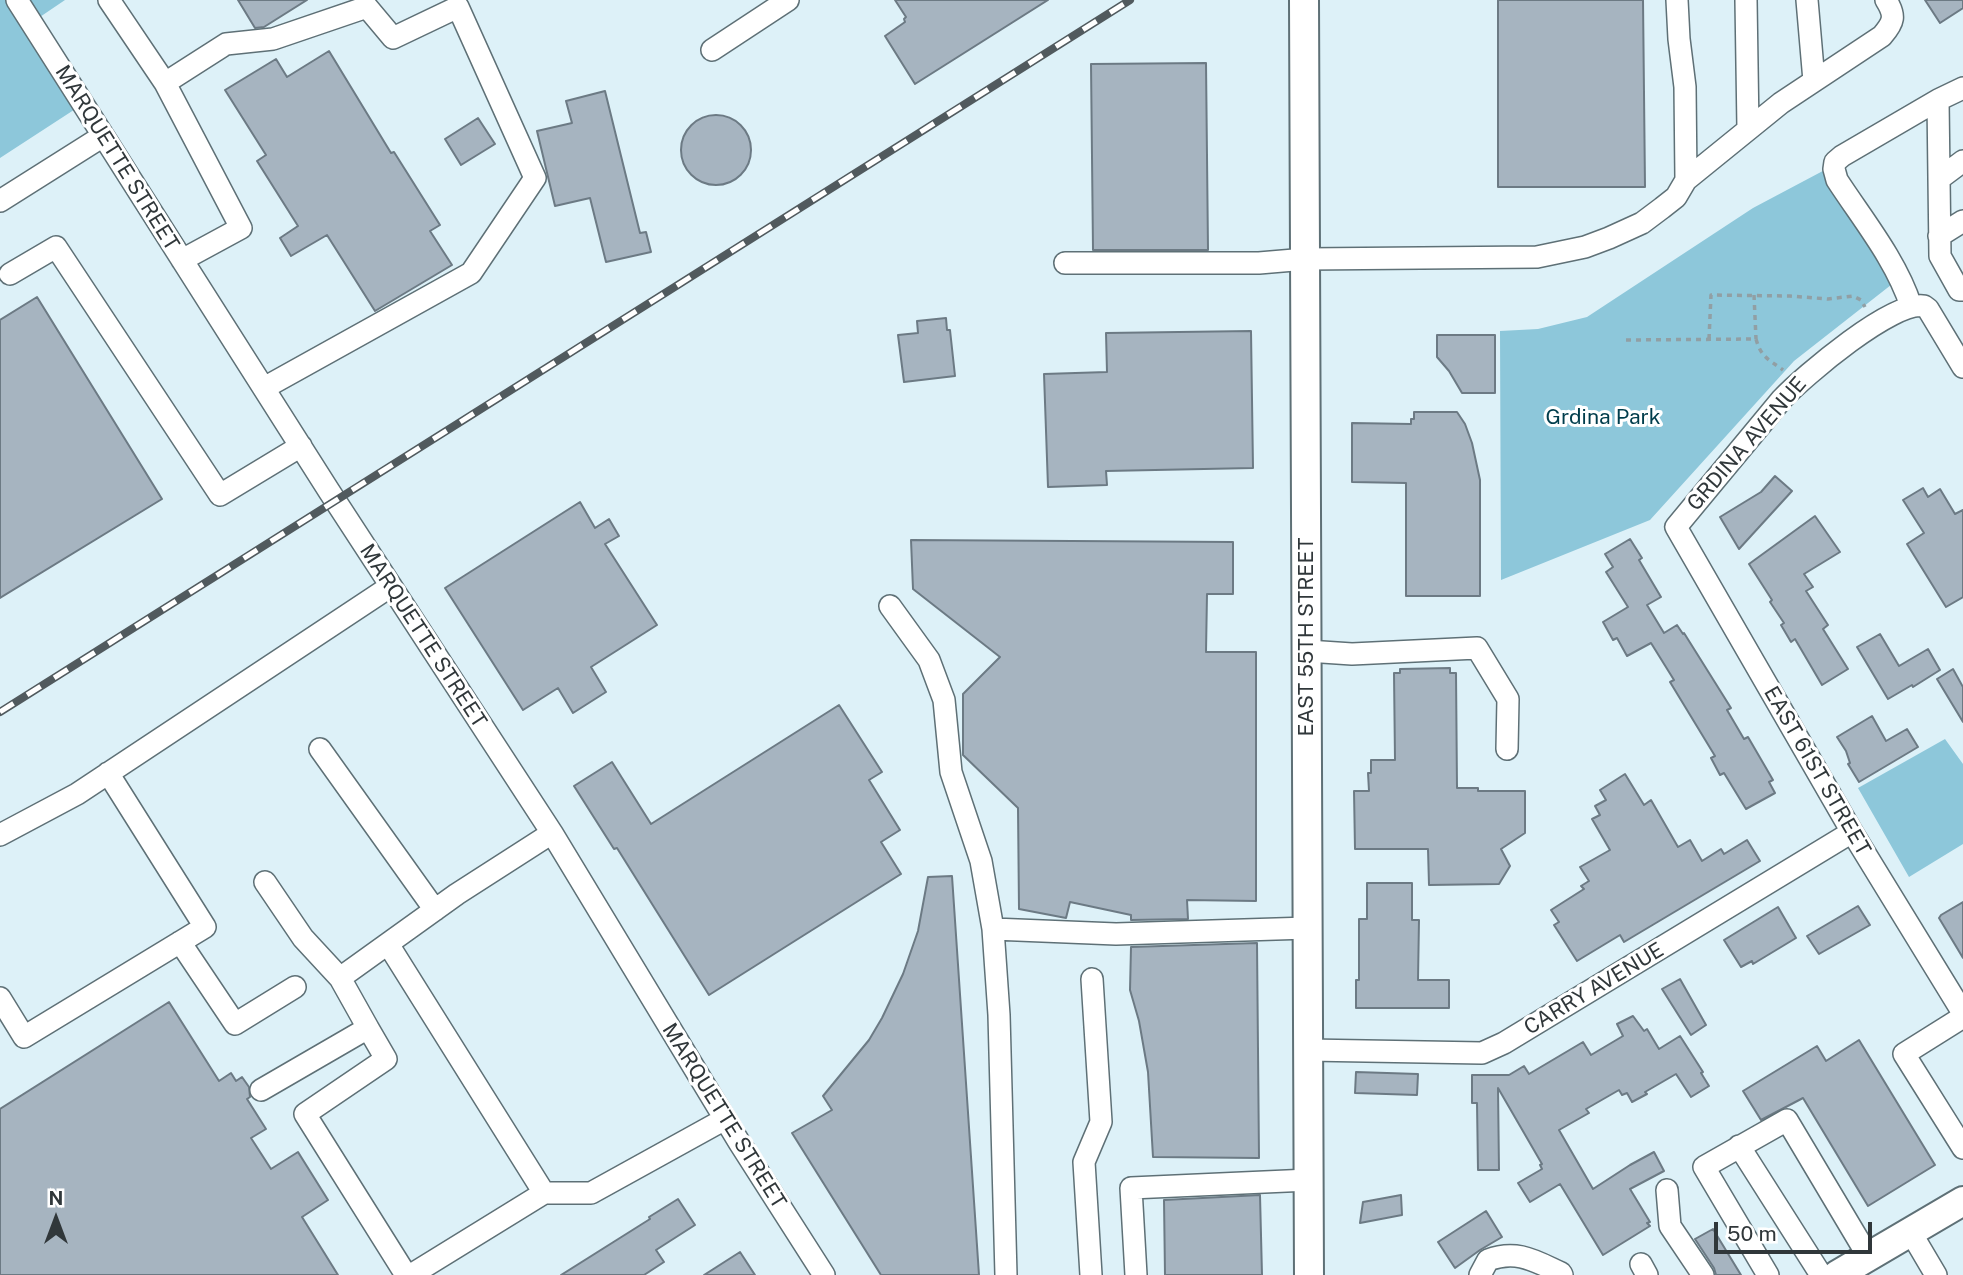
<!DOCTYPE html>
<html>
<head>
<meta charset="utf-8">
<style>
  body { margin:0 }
  #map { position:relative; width:1963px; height:1275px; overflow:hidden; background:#ddf1f8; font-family:"Public Sans",sans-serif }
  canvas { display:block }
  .north { position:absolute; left:21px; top:1184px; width:70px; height:70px; -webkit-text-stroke:5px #fff; paint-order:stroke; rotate:0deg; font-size:19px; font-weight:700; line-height:28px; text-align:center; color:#30373a }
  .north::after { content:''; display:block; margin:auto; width:24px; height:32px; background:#30373a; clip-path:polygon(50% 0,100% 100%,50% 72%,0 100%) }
  .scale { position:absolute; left:1714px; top:1222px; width:158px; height:32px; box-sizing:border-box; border:4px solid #30373a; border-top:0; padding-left:9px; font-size:21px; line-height:24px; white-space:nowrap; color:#30373a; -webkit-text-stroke:5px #fff; paint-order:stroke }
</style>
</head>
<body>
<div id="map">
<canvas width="1963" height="1275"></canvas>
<div class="north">N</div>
<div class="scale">50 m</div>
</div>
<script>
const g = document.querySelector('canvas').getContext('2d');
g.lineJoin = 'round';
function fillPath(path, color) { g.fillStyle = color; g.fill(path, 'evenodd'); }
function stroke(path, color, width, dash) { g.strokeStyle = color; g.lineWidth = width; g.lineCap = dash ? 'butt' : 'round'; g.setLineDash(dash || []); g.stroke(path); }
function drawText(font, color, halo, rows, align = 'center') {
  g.font = font + ' "Public Sans",sans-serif'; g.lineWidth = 6; g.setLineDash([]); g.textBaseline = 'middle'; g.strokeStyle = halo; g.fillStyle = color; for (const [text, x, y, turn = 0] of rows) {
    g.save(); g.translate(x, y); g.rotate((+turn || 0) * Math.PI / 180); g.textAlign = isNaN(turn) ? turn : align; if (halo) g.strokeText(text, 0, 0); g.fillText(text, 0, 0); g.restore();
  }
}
fillPath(new Path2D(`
  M0,0H65L31,23L83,104L0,158Z
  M1836,164L1905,274L1794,361L1650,520L1501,580L1500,331L1538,329L1587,317L1753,208Z
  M1945,739L1963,764V844L1909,877L1858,788Z`), '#8dc7da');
const building = new Path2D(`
  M238,0H307L264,27L255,28Z
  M895,0H1048L915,84L885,36L905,22L904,19L906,17Z
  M1498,0H1643L1645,187H1498Z
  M1925,0H1963V8L1940,23Z
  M329,51L391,153L394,152L440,225L430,231L452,265L375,311L327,235L291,256L280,238L298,226L257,161L266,155L225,90L276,59L287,77Z
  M1206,63L1208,250H1093L1091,64Z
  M605,91L640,233L646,232L651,252L606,262L590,198L555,206L537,131L572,123L566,101Z
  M681 150a35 35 0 1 1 70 0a35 35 0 1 1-70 0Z
  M478,118L495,144L461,165L445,139Z
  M37,297L162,499L0,598V320Z
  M946,318L947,330H950L955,376L904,382L898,335L918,333L917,321Z
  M1251,331L1253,468L1106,471L1107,485L1048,487L1044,374L1107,372L1106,333Z
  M1437,335H1495V393H1462L1449,371L1437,357Z
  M1414,412H1457L1465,424L1472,443L1480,480V596H1406V483L1352,482V423L1411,424V419H1414Z
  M1775,476L1792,491L1739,549L1720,517L1761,492Z
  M1923,488L1928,497L1940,489L1955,514L1963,510V597L1946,607L1907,544L1924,533L1903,500Z
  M580,502L595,528L609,519L619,536L605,544L657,625L591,667L606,692L573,713L558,688L523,710L445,588Z
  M1815,516L1840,552L1804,574L1813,587L1806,591L1828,625L1823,629L1848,669L1822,685L1795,639L1791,642L1781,625L1784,623L1770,602L1772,600L1749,564Z
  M1630,539L1642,558L1639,560L1661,597L1647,605L1664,633L1677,625L1683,634L1684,633L1731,708L1727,710L1744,739L1748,737L1773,780L1769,782L1775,793L1746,809L1724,773L1720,775L1711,758L1715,756L1670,682L1674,680L1651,643L1627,656L1617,638L1613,640L1603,622L1628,607L1606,572L1613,567L1605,554Z
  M911,540L1233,542V594H1207L1206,652H1256V901L1187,900L1188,919L1131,920V915L1070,902L1066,918L1019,909L1018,808L963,755V694L1000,657L913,589Z
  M1880,634L1899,666L1928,649L1940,670L1913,687L1912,685L1888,699L1857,647Z
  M1450,668V673H1456L1457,788H1478V791H1525V833L1501,849L1510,866L1499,884L1429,885L1428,849H1355L1354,791H1369L1368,773H1371V760H1395L1394,673H1400V669Z
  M1953,669L1963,687V722L1937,679Z
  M839,705L882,772L869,780L900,830L881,842L901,874L709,995L617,848L614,849L574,786L612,762L651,824Z
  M1872,716L1886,741L1907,729L1918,747L1859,782L1848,764L1850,763L1846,751L1837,737Z
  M1625,774L1644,805L1651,800L1678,847L1690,840L1702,861L1721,849L1724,854L1747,840L1760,861L1624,942L1620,935L1577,961L1554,925L1559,922L1551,910L1584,889L1581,886L1589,881L1580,867L1610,850L1592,819L1600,815L1595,806L1606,800L1600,790Z
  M952,876L979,1275H881L792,1133L832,1110L823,1096L869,1040L882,1018L903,974L918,931L928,877Z
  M1367,883H1412V920H1419L1418,980H1449V1008H1356V980H1359V919H1367Z
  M1963,902V958L1939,918L1941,915Z
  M1858,906L1870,925L1819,954L1807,936Z
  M1778,907L1796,938L1753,964L1752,961L1741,967L1724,940Z
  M1257,943L1259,1158L1153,1157L1148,1072L1139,1021L1130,990L1131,947Z
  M1680,979L1706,1025L1691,1035L1662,989Z
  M169,1002L219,1081L231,1073L236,1081L242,1077L249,1087L250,1097L247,1099L266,1129L251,1138L271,1169L298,1152L328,1200L302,1217L338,1275H0V1109Z
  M1633,1016L1644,1031L1647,1029L1659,1049L1680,1036L1703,1072L1701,1073L1709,1086L1691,1097L1676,1074L1645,1092L1647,1094L1632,1102L1627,1093L1622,1095L1619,1090L1586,1109L1589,1113L1559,1130L1593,1189L1630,1165L1654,1152L1664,1171L1630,1189L1650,1222L1647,1223L1650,1226L1603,1255L1560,1184L1530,1202L1518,1183L1542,1169L1540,1165L1542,1164L1498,1088L1499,1170H1478L1477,1103H1472V1075H1509L1524,1066L1529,1074L1583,1042L1591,1055L1623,1036L1617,1024Z
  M1859,1040L1935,1165L1868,1206L1803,1098L1761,1120L1743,1091L1817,1046L1826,1061Z
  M1356,1072L1418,1074L1417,1095L1355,1093Z
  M1260,1195L1262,1275H1165L1164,1200Z
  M1401,1195L1402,1215L1360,1223L1363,1202Z
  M678,1199L695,1225L656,1250L664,1262L644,1275H561L650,1219L649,1217Z
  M1486,1211L1502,1237L1480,1250L1455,1268L1438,1242Z
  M1713,1229L1741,1275H1716L1714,1268L1695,1239Z
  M740,1252L755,1275H704Z`);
fillPath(building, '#a6b4c0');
stroke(building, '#6c7a84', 2);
const minor = new Path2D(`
  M17,0L329,491L552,833L739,1142L824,1275
  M109,0L165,83
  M1746,0L1748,129
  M1807,0L1814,81
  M712,50L788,0
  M1963,88L1938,100L1940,256L1959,290H1963
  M1939,179L1963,161
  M1686,180L1781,103L1882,36C1894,22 1896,16 1886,0
  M0,201L103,136
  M1939,236L1963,221
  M182,260L241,228L165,83L226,44L273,39L367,7L393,38L458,7L535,178L471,273L264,388
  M1065,263H1259L1306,259L1537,257L1585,247L1609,238L1642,223L1662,208L1676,197L1686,180L1685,87L1679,39L1677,0
  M10,274L56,247L220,495L301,446
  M1911,306C1896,260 1863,220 1837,180L1834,169L1835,162L1842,156L1938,100
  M1963,367L1928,309L1924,306C1893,300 1804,376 1782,399L1676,527L1852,832L1963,1013
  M890,606L929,660L944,700L951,772L981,861L993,929
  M1307,651L1352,654L1477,648L1508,699L1507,749
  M320,749L435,910
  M0,835L77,794L391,586
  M265,882L303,938L340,978
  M180,942L235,1024L295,987
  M388,944L544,1193
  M0,998L24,1037L205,927L108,773
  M1963,1017L1904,1054L1963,1148
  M368,1028L386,1059L305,1114L406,1275
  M1308,1050L1482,1053L1504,1043L1852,832
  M261,1090L368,1028L340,978L457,894L552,833
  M1739,1146L1821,1275
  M1667,1190L1670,1226L1703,1275
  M1910,1231L1936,1275
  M1641,1264L1647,1275
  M411,1275L544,1193H591L725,1119
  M1006,1275L999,1015L993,929L1116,934L1308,928
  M1091,1275L1084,1162L1101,1122L1092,979
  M1136,1275L1131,1188L1309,1180
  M1480,1275L1488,1260C1517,1249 1535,1261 1561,1273L1562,1275
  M1768,1275L1704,1167L1787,1120L1868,1256`);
const major = new Path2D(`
  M1304,0L1309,1275
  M1837,1275L1963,1201`);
stroke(minor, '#5e7076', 24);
stroke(major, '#5e7076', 32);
stroke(new Path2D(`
  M1754,295L1756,339
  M1709,339L1711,295L1790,296L1828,299L1853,296L1861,300L1865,307
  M1626,340L1756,339C1761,357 1768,359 1783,370`), '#919fa4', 3.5, [5, 5]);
stroke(minor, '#fff', 21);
stroke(major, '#fff', 28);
const rail = new Path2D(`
  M0,712L1130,0`);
stroke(rail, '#515a5e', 8);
stroke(rail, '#fff', 5, [16]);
drawText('21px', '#30373a', '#fff', [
  ["MARQUETTE STREET",117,158,58],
  ["GRDINA AVENUE",1747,444,-49],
  ["MARQUETTE STREET",423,636,57],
  ["EAST 55TH STREET",1307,637,-90],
  ["EAST 61ST STREET",1817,771,60],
  ["CARRY AVENUE",1594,989,-31],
  ["MARQUETTE STREET",724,1116,58]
]);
drawText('21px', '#003d4c', '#fff', [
  ["Grdina Park",1603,418]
]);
</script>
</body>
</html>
